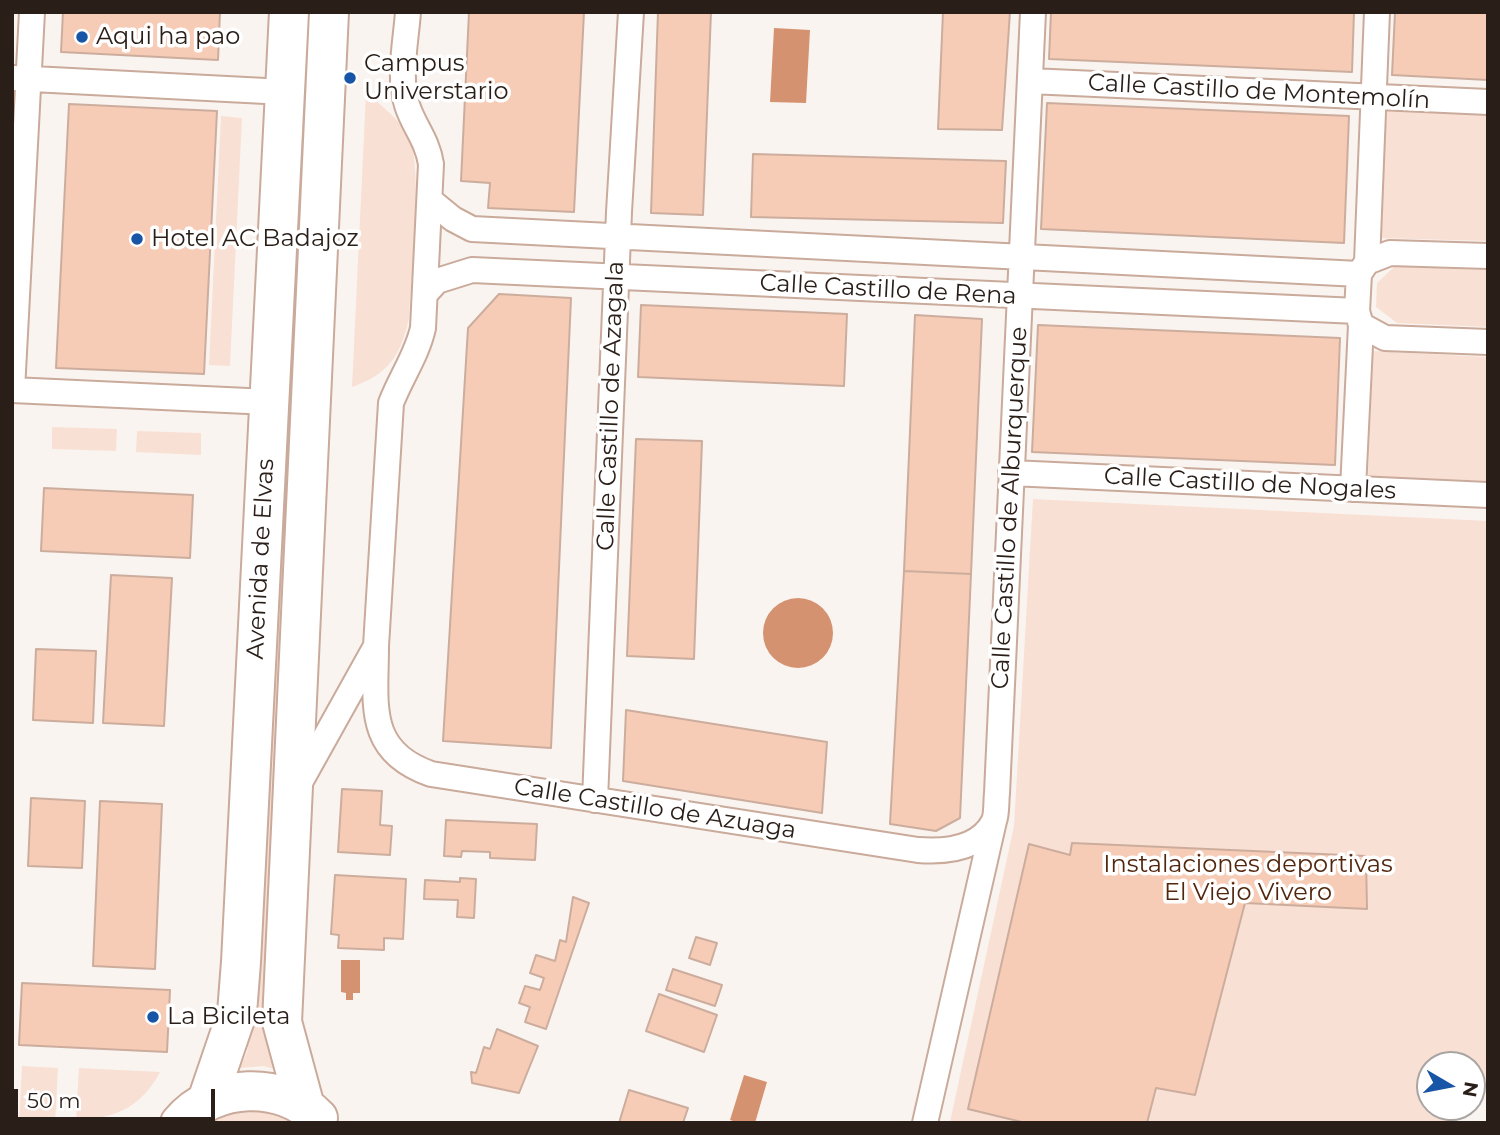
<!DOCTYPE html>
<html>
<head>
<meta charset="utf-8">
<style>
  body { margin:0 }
  #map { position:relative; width:1500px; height:1135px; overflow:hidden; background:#faf4f0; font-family:Montserrat,sans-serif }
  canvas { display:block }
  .frame { position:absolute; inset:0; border:14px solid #291e18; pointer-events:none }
  .north { position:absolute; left:1416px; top:1051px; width:70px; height:70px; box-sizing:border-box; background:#fff; border:2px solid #a9a5a3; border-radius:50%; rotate:100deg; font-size:19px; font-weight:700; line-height:28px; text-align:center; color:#291e18 }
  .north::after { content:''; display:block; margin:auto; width:24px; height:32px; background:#1955a6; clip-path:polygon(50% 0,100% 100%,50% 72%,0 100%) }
  .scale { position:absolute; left:14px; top:1089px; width:201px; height:32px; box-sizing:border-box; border:4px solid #291e18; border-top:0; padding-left:9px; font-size:21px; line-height:24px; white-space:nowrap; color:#291e18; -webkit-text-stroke:5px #fff; paint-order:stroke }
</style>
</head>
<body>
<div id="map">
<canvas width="1500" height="1135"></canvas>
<div class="frame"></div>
<div class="north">N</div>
<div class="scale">50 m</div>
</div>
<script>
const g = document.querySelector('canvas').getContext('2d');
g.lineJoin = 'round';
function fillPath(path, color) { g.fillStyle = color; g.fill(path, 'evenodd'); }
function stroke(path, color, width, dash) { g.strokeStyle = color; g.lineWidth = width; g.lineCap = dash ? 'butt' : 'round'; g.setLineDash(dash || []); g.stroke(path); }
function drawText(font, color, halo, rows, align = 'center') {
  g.font = font + ' Montserrat,sans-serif'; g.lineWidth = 7; g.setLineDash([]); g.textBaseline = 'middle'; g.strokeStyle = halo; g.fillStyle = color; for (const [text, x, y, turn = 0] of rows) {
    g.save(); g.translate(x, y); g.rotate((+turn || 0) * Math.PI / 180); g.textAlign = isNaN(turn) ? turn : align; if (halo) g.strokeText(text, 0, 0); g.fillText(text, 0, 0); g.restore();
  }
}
fillPath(new Path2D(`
  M301,12H316L268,1035L273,1069L264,1066L240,1068L247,1052L253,1011Z
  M366,93C381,105 398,118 408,135C424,161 411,282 409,318C401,355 389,374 352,387Z
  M1382,109L1488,113V241L1375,238Z
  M221,116L242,118L230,366L209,365Z
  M1395,266L1488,270V327L1397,323L1376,307L1377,283Z
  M1373,351L1488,357V481L1368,476Z
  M52,427L117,429L116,451L52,449Z
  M137,431L201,433V455L136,452Z
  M1033,499L1488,521V1086L1472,1103V1065H1430V1107H1468L1454,1123L950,1122L1014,826Z
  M22,1066L58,1068L55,1123H19Z
  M79,1068L160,1072C141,1108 115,1118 76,1121Z
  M261,1106L300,1123H202L210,1117Z`), '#f9e0d4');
fillPath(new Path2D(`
  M774,28L810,30L806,103L770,102Z
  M763 633a35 35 0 1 1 70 0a35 35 0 1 1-70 0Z
  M341,960H360V993H353V1000H346V993L341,992Z
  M744,1075L767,1082L755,1123H739L730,1120Z`), '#d59270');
const building = new Path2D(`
  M63,12H220L218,60L61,52Z
  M469,12H584L574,212L488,208L490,183L461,181Z
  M658,12H711L703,215L651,213Z
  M943,12H1010L1002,130L938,129Z
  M1051,12H1354L1352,72L1049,59Z
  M1395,12H1488V80L1392,75Z
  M1047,103L1349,116L1344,243L1041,229Z
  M69,104L217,111L204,374L56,368Z
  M753,154L1006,161L1003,223L751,217Z
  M499,294L571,298L551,748L443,741L468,328Z
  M641,305L847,314L844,386L638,377Z
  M915,315L982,319L971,574L904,571Z
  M1038,325L1340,338L1335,465L1032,452Z
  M636,439L702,441L694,659L627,656Z
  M44,488L193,495L190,558L41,551Z
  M904,571L971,574L960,818L936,831L890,824Z
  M111,575L172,578L164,726L103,723Z
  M36,649L96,651L93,723L33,720Z
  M626,710L827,742L822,813L623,781Z
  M342,789L382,791L380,825L392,826L390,855L338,852Z
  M31,798L85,801L82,868L28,866Z
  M100,801L162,804L155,969L93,966Z
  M446,820L537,824L535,860L490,858V852L462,851L461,857L444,856Z
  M1072,843L1366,856L1367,909L1245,903L1195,1095L1156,1088L1147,1123H1026L968,1109L1029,844L1070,855Z
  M335,875L406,879L403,939L384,938V950L338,948L339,935L331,934Z
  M460,878L476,879L474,918L457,917L458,900L424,899L425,880L460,882Z
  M573,897L589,903L546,1029L525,1022L530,1007L519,1003L525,986L540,990L544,978L530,973L536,955L555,961L560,940L566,942Z
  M696,937L717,943L710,965L689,958Z
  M673,969L722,985L715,1006L666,990Z
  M22,983L170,990L167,1052L19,1045Z
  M659,994L717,1015L704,1052L646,1031Z
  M497,1029L538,1046L519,1093L472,1083L471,1072L476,1073L484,1047L490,1049Z
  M629,1090L688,1108L683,1123H619Z`);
fillPath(building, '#f6ccb7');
stroke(building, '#ccad9d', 2);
const minor = new Path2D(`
  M13,78L285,92
  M1030,81L1488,102
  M431,201L453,219L472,229L1359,274
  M1488,256L1390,253L1367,262L1359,274L1357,311L1361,325L1385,338L1488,342
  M1367,262L1377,12
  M426,293L437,281L472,270L1357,311
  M12,390L32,12
  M12,390L269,402
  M1011,473L1488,495
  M1353,489L1361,325
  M376,646C376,704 365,751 431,774L918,850C945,852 980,849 994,821C997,814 996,801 997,793L1033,12
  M298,786L376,646L391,403C401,377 417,355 423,328L431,164C427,139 414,127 407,105C398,76 406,41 408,12
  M595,800L619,212L631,12
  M925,1123L994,821`);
const trunk = new Path2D(`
  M207,1101L237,1013L241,962L289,12
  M305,1107L282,1022L329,12
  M180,1123C213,1083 282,1080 318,1118`);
stroke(minor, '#c9aa9b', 28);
stroke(trunk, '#c9aa9b', 42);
stroke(minor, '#fff', 24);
stroke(trunk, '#fff', 38);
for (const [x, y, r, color] of [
  [82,37,7,"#1955a6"],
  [350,78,7,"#1955a6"],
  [137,239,7,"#1955a6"],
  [153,1017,7,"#1955a6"]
]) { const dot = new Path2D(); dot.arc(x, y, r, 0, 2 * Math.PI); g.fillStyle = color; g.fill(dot); stroke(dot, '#fff', 2.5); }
drawText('24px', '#291e18', '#fff', [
  ["Aqui ha pao",96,37],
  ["Campus",364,64],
  ["Universtario",364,92],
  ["Hotel AC Badajoz",151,239],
  ["La Bicileta",167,1017]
], 'left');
drawText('24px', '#291e18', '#fff', [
  ["Calle Castillo de Montemolín",1259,92,3],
  ["Calle Castillo de Rena",888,290,3],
  ["Calle Castillo de Azagala",611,406,-88],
  ["Calle Castillo de Nogales",1250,484,3],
  ["Calle Castillo de Alburquerque",1010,508,-87],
  ["Avenida de Elvas",261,559,-87],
  ["Calle Castillo de Azuaga",655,809,9]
]);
drawText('24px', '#52260d', '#fff', [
  ["Instalaciones deportivas",1248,865],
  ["El Viejo Vivero",1248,893]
]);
</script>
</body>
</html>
